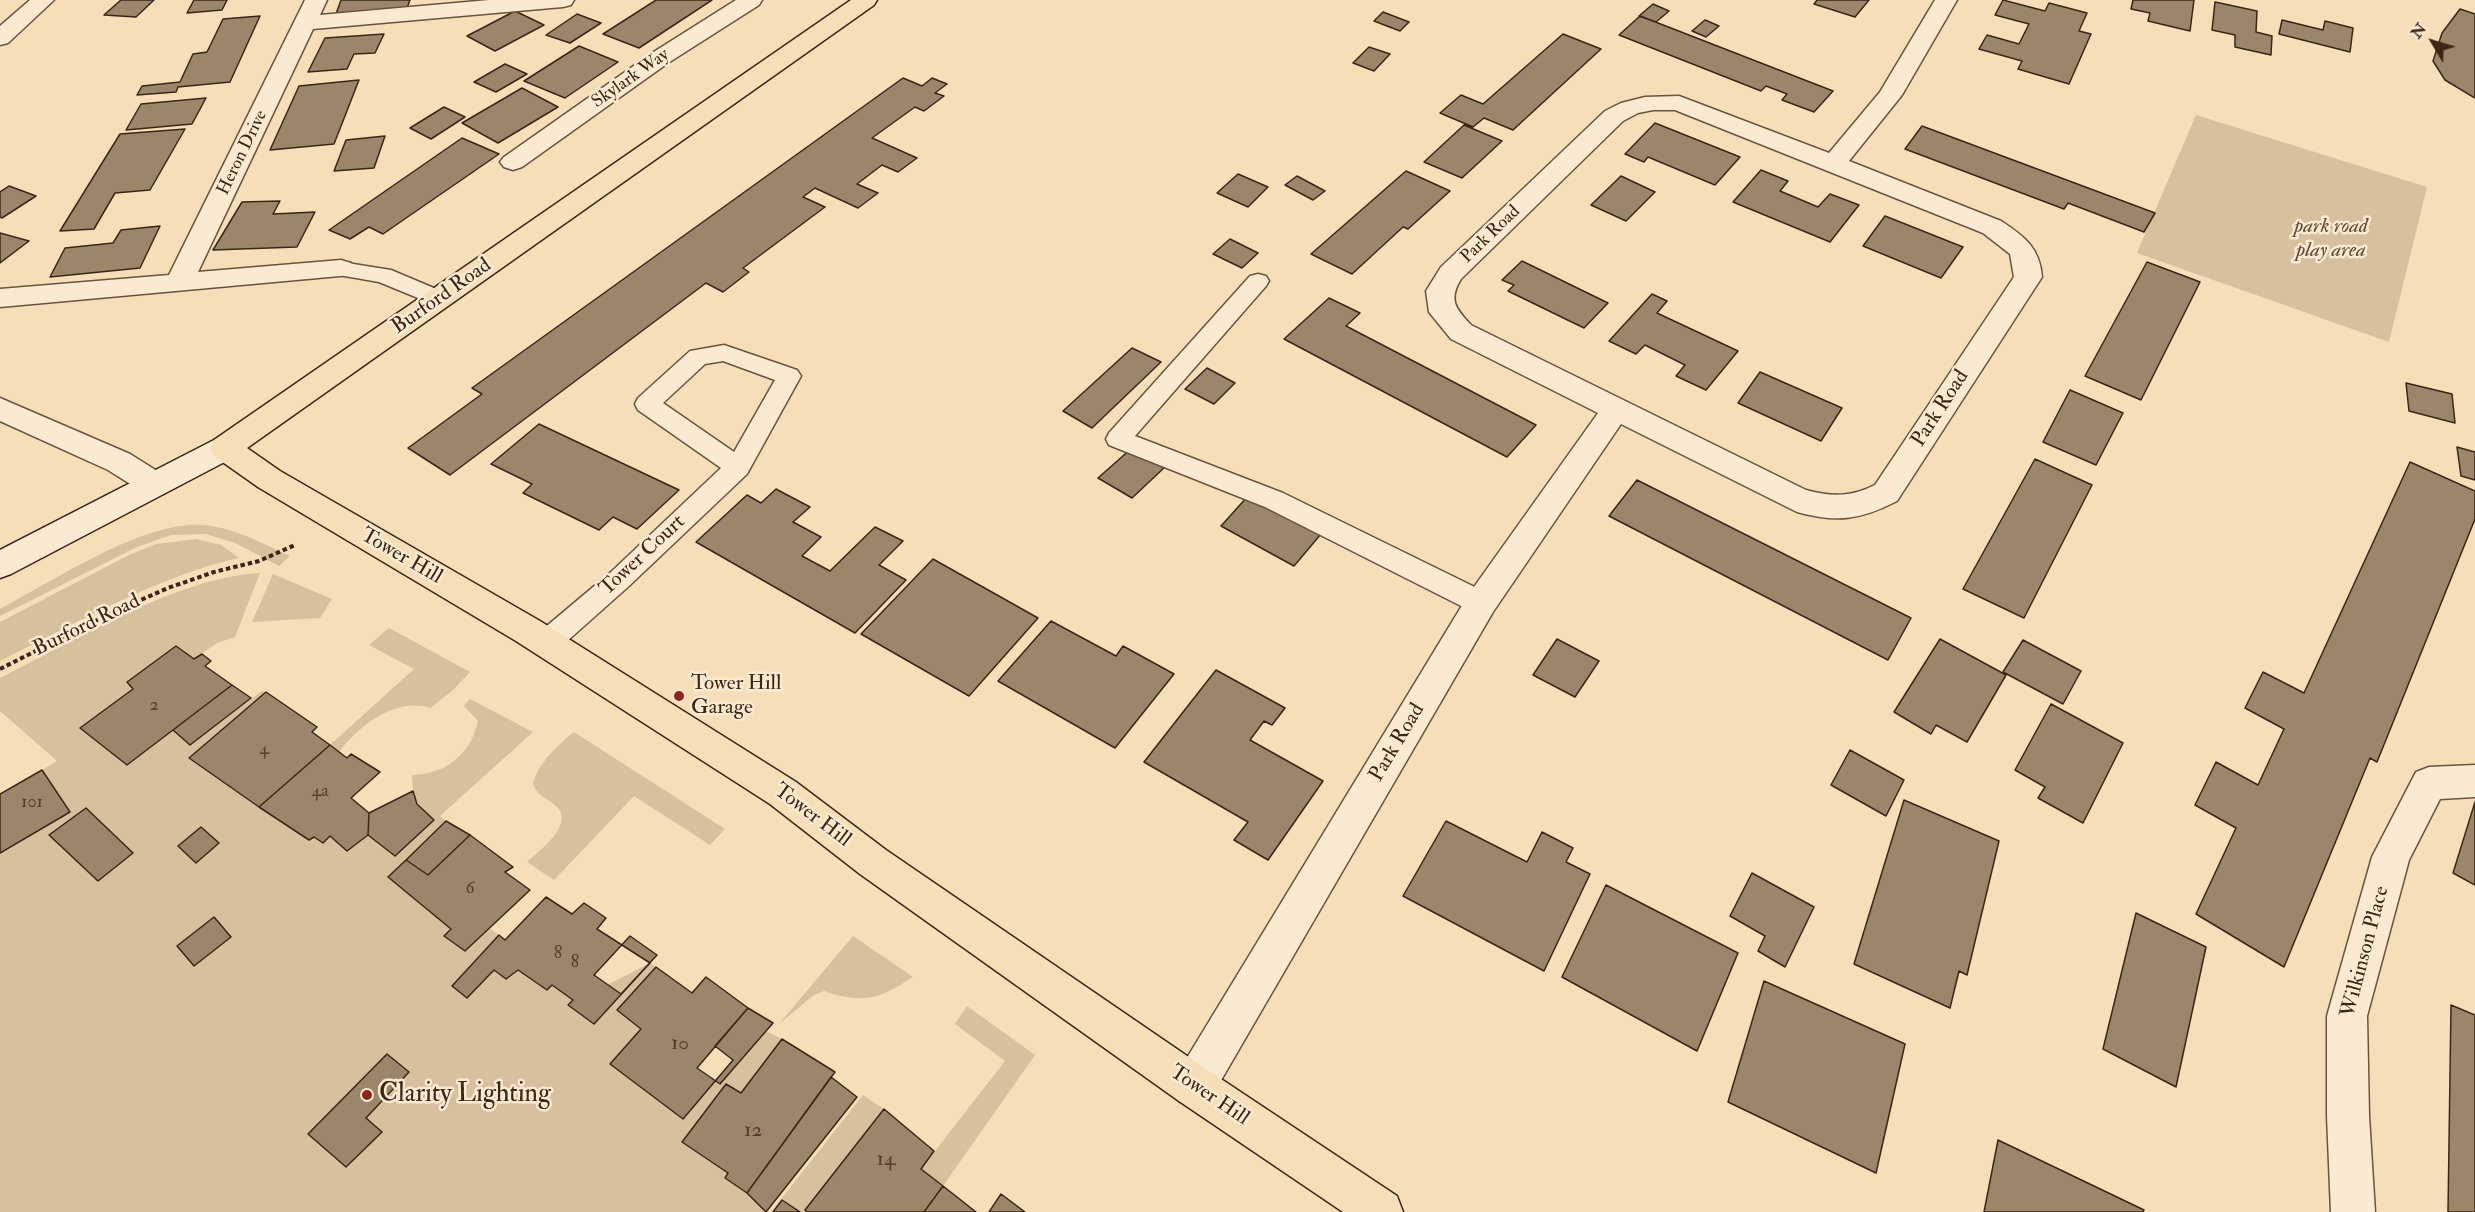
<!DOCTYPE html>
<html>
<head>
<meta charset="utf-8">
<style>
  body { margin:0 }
  #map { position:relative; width:2475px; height:1212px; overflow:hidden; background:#f6dfb8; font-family:"IM FELL Double Pica",serif }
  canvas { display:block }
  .north { position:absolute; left:2403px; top:12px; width:60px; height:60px; -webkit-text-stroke:4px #f9ead1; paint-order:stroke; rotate:308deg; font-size:16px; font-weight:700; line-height:24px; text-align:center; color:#3a2617 }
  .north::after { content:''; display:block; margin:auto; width:21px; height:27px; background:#3a2617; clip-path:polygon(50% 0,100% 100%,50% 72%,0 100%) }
</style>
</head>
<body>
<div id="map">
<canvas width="2475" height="1212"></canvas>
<div class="north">N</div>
</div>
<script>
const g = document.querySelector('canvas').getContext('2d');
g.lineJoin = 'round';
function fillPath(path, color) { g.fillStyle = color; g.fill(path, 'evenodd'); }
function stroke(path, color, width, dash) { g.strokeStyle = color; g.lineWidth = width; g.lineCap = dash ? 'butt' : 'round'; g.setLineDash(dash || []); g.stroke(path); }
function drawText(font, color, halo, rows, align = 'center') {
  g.font = font + ' "IM FELL Double Pica",serif'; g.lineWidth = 5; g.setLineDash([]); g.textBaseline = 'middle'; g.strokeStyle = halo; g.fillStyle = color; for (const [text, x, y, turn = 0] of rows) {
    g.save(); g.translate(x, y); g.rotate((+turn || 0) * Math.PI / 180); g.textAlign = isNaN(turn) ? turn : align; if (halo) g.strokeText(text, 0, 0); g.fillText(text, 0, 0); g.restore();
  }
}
fillPath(new Path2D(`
  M2196,115L2427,187L2389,342L2137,253Z
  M188,525C225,522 257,541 290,556L279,566L235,543L206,534L171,535L137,547L0,616V609C54,580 128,531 188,525Z
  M196,539L221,545L239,558C155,577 77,623 0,661V622L129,555L156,544Z
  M260,573L235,637L217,643L194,659L176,646L127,682L133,689L80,728L127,764L173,730L190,744L262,691L266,692L189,758L309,840L314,837L323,843L330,836L347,851L368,835L395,856L434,820C417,804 413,799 412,775C446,774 471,754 478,721L464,706L470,699L533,732L440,816L446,821L388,877L451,929L444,936L464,950L489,928L499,935L452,986L467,998L494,970L506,979L518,970L552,985L573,1000L568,1005L650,963L656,967L617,1010L641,1029L610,1064L682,1119L715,1081L720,1084L766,1031L782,1039L741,1093L726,1084L682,1142L728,1173L725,1179L747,1193L766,1212H0V853L69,812L42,770L57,761L0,711V678C74,641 178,577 260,573Z
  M273,574L332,599L320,618L252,622Z
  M389,628L470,672L452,691L430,708C395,697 359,726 339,752L330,745L414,669L369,645Z
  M574,732L725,829L710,845L634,796L554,880L527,862C539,851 576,824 556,806C548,798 537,796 533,784C538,763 558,745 574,732Z
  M853,936L913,977C878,1000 864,1004 824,991L814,995L779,1024Z
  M967,1006L1035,1055L943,1186L921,1169L1005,1061L955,1024Z
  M863,1095L884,1109L805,1210L807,1212H771Z`), '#d6c09d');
const building = new Path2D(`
  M121,0H154L136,17L104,15Z
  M194,0H227L222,10L187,13Z
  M341,0H410L407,8L336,14Z
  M656,0H712L639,48L603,34Z
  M1817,0H1869L1855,17L1814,4Z
  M2003,0L2045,11L2049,3L2087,13L2079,31L2091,34L2069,84L2018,69L2022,61L1979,49L1987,35L2019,44L2029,24L1995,15Z
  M2133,0H2194L2190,31L2148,21L2150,13L2131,9Z
  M2215,2L2257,11L2256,32L2272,36L2271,55L2235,47V35L2212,30Z
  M1653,4L1669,11L1656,22L1639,16Z
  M2460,9L2475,14V98L2445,80L2433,61L2442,33Z
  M515,11L544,25L495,51L467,36Z
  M1383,12L1409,22L1400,31L1374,21Z
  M577,14L601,23L570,43L546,35Z
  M260,16L230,82L178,87L176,92L137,95L142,86L180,82L193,54L207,52L223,19Z
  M1640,16L1833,91L1814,112L1782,100L1787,94L1766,86L1761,91L1619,35Z
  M1705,20L1719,26L1706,37L1692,31Z
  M2282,20L2323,30L2325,21L2353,28L2350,52L2279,34Z
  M384,34L375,53L354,54L347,69L308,72L325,38Z
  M1563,34L1601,49L1513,130L1484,118L1473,127L1440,113L1461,95L1483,104Z
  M579,46L618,62L565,98L524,81Z
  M1369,47L1390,54L1374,71L1353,63Z
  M505,64L527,74L496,92L474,82Z
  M903,78L922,86L932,78L947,84L935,93L944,96L924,111L915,107L872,138L917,158L898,172L882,165L857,184L878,193L858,208L815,188L803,197L825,207L743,268L749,272L723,292L706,283L450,475L408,448L482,394L472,388Z
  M359,80L334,144L270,150L299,86Z
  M522,88L558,107L498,143L462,123Z
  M206,98L192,124L126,130L141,104Z
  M444,107L465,117L431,139L410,128Z
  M1655,123L1740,157L1715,185L1648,157L1644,162L1625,154Z
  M1464,125L1502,141L1462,178L1424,162Z
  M1922,126L2155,213L2144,232L2068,203L2064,209L1905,149Z
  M185,129L150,190L115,193L94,229L60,231L120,134Z
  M385,136L374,168L334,171L346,140Z
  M462,138L499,154L383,234L369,227L350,239L329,230Z
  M1761,170L1788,181L1780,191L1818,207L1830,194L1859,205L1830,242L1733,202Z
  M1406,171L1450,191L1408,229L1403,227L1352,274L1311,254Z
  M1238,174L1268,187L1248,207L1217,193Z
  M1297,176L1325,191L1313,200L1285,185Z
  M1621,176L1655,192L1626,221L1591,205Z
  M9,186L36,196L2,218L0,217V192Z
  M280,201L273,214L315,212L297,247L213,250L242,202Z
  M1885,216L1963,247L1941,278L1863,246Z
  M160,226L140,268L50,277L65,248L113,243L121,230Z
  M0,233L29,241L0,263Z
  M1230,239L1258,253L1242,268L1213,254Z
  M1522,261L1608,303L1584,328L1508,291L1514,285L1502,280Z
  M2147,262L2200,282L2141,400L2085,376Z
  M1652,294L1667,301L1657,313L1738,351L1706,390L1676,376L1685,365L1645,345L1636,354L1609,341Z
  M1329,298L1360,313L1346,326L1536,425L1507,457L1284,339Z
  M1132,348L1161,362L1092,428L1063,411Z
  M1207,368L1235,383L1214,404L1185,389Z
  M1760,372L1842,408L1821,441L1738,403Z
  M2406,383L2452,394L2455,423L2409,411Z
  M2070,390L2123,413L2096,465L2043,442Z
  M539,424L679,490L637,529L613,517L599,530L523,493L532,484L491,464Z
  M1133,447L1166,466L1132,498L1098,478Z
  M2457,447L2475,452V480L2461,476Z
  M2035,459L2092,485L2024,618L1963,589Z
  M2410,462L2475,491V519L2377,762L2370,758L2284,967L2196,914L2236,828L2195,805L2216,762L2258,785L2284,729L2245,708L2263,672L2304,693Z
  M1637,480L1911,618L1888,660L1609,516Z
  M776,489L810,507L793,522L821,537L802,556L830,571L875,527L903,541L879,565L906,580L855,633L696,542L747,495L761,503Z
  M1248,496L1321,534L1294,566L1221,526Z
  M933,559L1038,618L969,696L861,634Z
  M1051,621L1116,656L1123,646L1174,674L1115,748L998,681Z
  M1557,639L1599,661L1575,697L1533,675Z
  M1940,639L2006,675L1967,742L1936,725L1931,734L1894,712Z
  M2023,640L2081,671L2063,704L2003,672Z
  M176,646L194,659L202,654L211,661L205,666L232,685L127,765L80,728L133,689L127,682Z
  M1216,670L1285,708L1272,725L1264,721L1250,740L1323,781L1268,860L1234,840L1248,822L1144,762Z
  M232,685L251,698L190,745L173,730Z
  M266,692L317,727L312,732L330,745L259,807L189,758Z
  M2051,704L2123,743L2083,823L2038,798L2045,787L2015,770Z
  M330,745L347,758L351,754L380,772L351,798L369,813L368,835L347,851L330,836L323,843L314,837L309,840L259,807Z
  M1850,750L1904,780L1886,816L1831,785Z
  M42,770L70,812L0,853V794Z
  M413,791L417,804L434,820L395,856L368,835L369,813Z
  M1904,800L1999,841L1967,975L1959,971L1950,1008L1854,964Z
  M2475,802V885L2453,873Z
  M86,808L133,853L98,881L49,835Z
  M446,821L470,835L428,875L406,860Z
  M1446,821L1527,862L1542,832L1573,848L1566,862L1590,874L1544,971L1403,896Z
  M201,827L219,843L196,863L178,846Z
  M470,835L513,867L505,872L530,890L465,951L444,936L451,929L388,877L406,860L428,875Z
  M1752,873L1814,907L1785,967L1758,951L1765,936L1730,916Z
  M1606,885L1738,953L1697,1051L1562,977Z
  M546,897L572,914L584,903L606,918L597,929L650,963L594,1024L568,1005L573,1000L552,985L547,990L518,970L506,979L494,970L467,998L452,986L499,935L505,940Z
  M2136,913L2206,947L2176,1087L2103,1049Z
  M214,917L231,937L194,966L177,946Z
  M630,936L657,955L621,994L594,975Z
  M656,967L692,993L706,977L748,1008L715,1046L733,1060L683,1119L610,1064L641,1029L617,1010Z
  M1764,981L1905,1044L1876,1173L1728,1102Z
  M2451,1005L2475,1015V1212H2448Z
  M748,1008L773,1023L720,1084L697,1068Z
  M782,1039L835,1072L747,1193L725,1178L728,1173L682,1142L726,1084L741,1093Z
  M387,1054L409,1072L366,1118L382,1132L346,1167L308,1134Z
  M831,1077L857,1097L766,1212L747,1193Z
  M884,1109L934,1151L921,1169L943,1186L924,1212H807L805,1210Z
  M1998,1140L2144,1210L2143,1212H1984Z
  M943,1186L976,1212H924Z
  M1001,1194L1025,1212H989Z
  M782,1200L800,1212H773Z`);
fillPath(building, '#9c866b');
stroke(building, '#3a2617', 1.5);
const lane = new Path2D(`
  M341,262L391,270L448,294L451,299L448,304L440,307L379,282L333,274L330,269L333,264Z
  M1258,274L1266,276L1269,281L1266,286L1135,436L1283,493L1491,595L1494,603L1491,611L1481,614L1471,611L1265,507L1109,445L1106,439L1109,433L1250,276Z
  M724,345L797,370L801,376L747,474L629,586L556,651L546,654L536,651L532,643L536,635L611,572L721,468L638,410L635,404L638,398L690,351ZM723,361L775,380L734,452L663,403L705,364Z`);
const street = new Path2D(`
  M30,0H54L8,43L0,45V26Z
  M305,0H327L320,15L489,0H574L571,5L563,7L313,29L198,272L341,260L351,263L354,269L351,275L0,307V289L169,275Z
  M736,0H762L759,5L668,63L522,167L513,170L504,167L500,162L504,157L652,53Z
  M1935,0H1957L1902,95L1849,161L2001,221C2024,236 2040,248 2042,277L1897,501C1860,520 1837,523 1797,512L1621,424L1493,612L1209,1101L1194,1107L1179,1101L1173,1086L1179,1071L1469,594L1598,413L1451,339L1429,312L1426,291L1441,267L1605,111L1621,103L1645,97L1679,96L1829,153L1880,92ZM1653,110H1675L1983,233L2010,254L2014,277L1875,485C1851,497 1832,497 1806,490L1471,325C1456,309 1448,300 1461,279L1623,121L1638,113Z
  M0,398L130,454L165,476L169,484L165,492L154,496L143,492L108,470L0,421Z
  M2475,765V797L2440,799L2409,860L2367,1016L2369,1116L2375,1212H2331L2327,1116V1016L2372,857L2416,772L2429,767Z`);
const secondary = new Path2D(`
  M225,437L236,440L240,448L236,456L11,574L0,578V550L214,440Z`);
const primary = new Path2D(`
  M851,0H877L874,5L247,448L280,471L540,621L796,782L886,850L1209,1071L1397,1196L1403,1212H1343L1179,1101L860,874L770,804L516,641L258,487L214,456L210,448L214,440Z`);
stroke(lane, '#69543f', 3);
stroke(street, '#69543f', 3);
stroke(secondary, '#3a2617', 3);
stroke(primary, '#3a2617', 3);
stroke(new Path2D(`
  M0,669L107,615L168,588L214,572L259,561L295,545`), '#3a2617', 4, [4.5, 3]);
fillPath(lane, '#f9ead1');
fillPath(street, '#f9ead1');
fillPath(secondary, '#f9ead1');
fillPath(primary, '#f6dfb8');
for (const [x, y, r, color] of [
  [679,696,6,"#8f2418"],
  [367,1095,6,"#8f2418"]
]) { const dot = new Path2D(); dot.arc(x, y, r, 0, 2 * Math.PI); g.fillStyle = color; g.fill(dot); stroke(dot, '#f9ead1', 2); }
drawText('18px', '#3a2617', '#f9ead1', [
  ["Skylark Way",631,79,-35],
  ["Heron Drive",243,153,-64],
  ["Park Road",1491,235,-44]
]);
drawText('18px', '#523e2c', null, [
  ["2",154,706],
  ["4",264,750],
  ["4a",320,792],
  ["101",32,803],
  ["6",470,889],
  ["8",558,954],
  ["8",575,963]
]);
drawText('italic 21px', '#614c38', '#f9ead1', [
  ["park road",2331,227],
  ["play area",2331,251]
]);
drawText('21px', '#3a2617', '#f9ead1', [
  ["Burford Road",442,297,-35],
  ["Park Road",1941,409,-57],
  ["Tower Court",643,556,-43],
  ["Tower Hill",401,557,30],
  ["Burford Road",87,626,-26],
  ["Park Road",1398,743,-59],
  ["Tower Hill",812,816,37],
  ["Wilkinson Place",2366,952,-75],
  ["Tower Hill",1209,1096,34]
]);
drawText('21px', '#3a2617', '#f9ead1', [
  ["Tower Hill",691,684],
  ["Garage",691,708]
], 'left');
drawText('21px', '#523e2c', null, [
  ["10",680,1044],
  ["12",753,1131],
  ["14",886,1160]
]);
drawText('26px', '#3a2617', '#f9ead1', [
  ["Clarity Lighting",379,1095]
], 'left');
</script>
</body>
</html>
